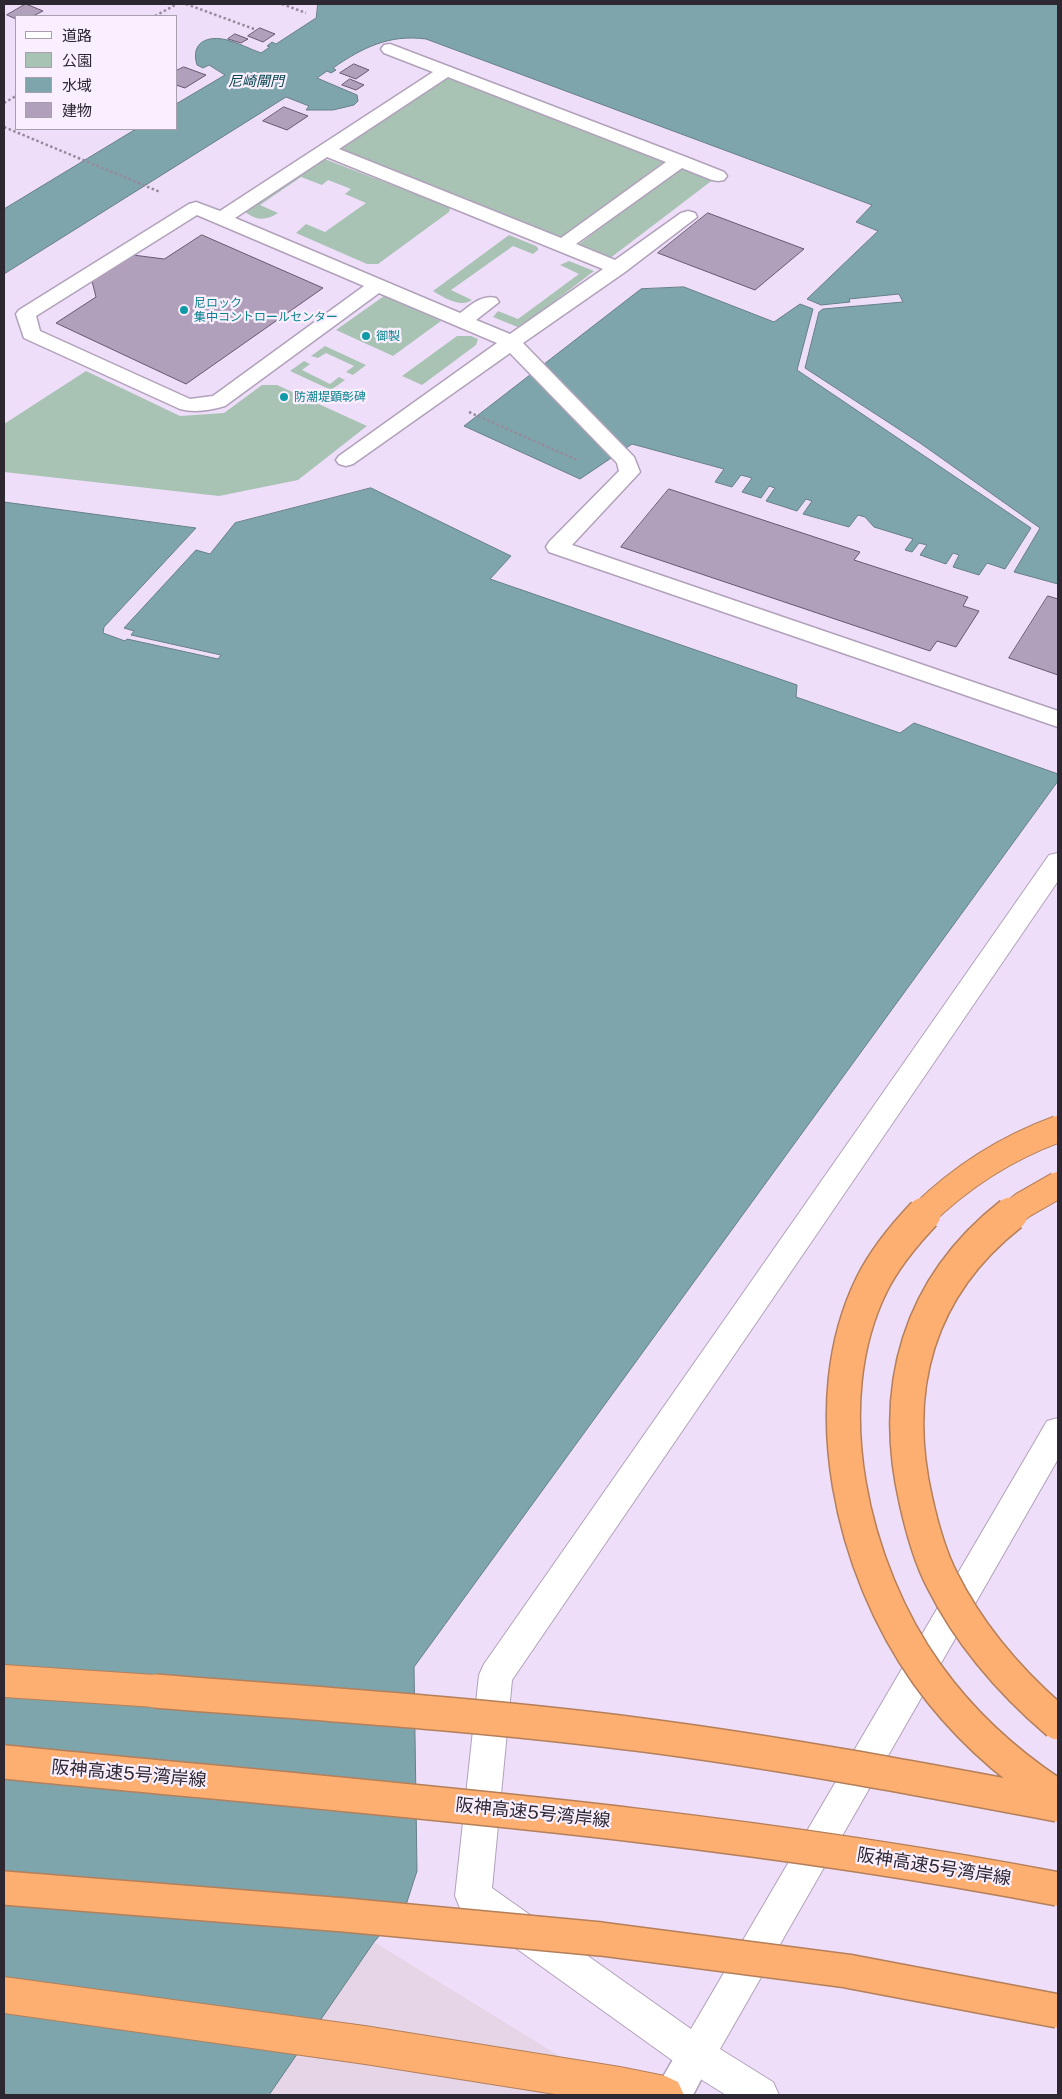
<!DOCTYPE html>
<html>
<head>
<meta charset="utf-8">
<style>
  body { margin:0 }
  #map { position:relative; width:1062px; height:2099px; overflow:hidden; background:#efdef9; font-family:"Public Sans","Noto Sans JP",sans-serif }
  canvas { display:block }
  .frame { position:absolute; inset:0; border:5px solid #2d2731; pointer-events:none }
  .legend { position:absolute; left:15px; top:15px; width:162px; height:115px; box-sizing:border-box; background:#f9efff; border:1px solid #a79fad; margin:0; padding:6px 9px; list-style:none; font-size:15px; color:#2d2731 }
  .legend li { display:flex; align-items:center; gap:10px; height:25px }
  .legend b { width:25px; border:1px solid #a79fad }
</style>
</head>
<body>
<div id="map">
<canvas width="1062" height="2099"></canvas>
<div class="frame"></div>
<ul class="legend">
<li><b style="height:6px;background:#fff"></b>道路</li>
<li><b style="height:14px;background:#a8c3b4"></b>公園</li>
<li><b style="height:14px;background:#7fa5ac"></b>水域</li>
<li><b style="height:14px;background:#b1a0bb"></b>建物</li>
</ul>
</div>
<script>
const g = document.querySelector('canvas').getContext('2d');
g.lineJoin = 'round';
function fillPath(path, color) { g.fillStyle = color; g.fill(path, 'evenodd'); }
function stroke(path, color, width, dash) { g.strokeStyle = color; g.lineWidth = width; g.lineCap = dash ? 'butt' : 'round'; g.setLineDash(dash || []); g.stroke(path); }
function drawText(font, color, halo, rows, align = 'center') {
  g.font = font + ' "Public Sans","Noto Sans JP",sans-serif'; g.lineWidth = 4.5; g.setLineDash([]); g.textBaseline = 'middle'; g.strokeStyle = halo; g.fillStyle = color; for (const [text, x, y, turn = 0] of rows) {
    g.save(); g.translate(x, y); g.rotate((+turn || 0) * Math.PI / 180); g.textAlign = isNaN(turn) ? turn : align; if (halo) g.strokeText(text, 0, 0); g.fillText(text, 0, 0); g.restore();
  }
}
fillPath(new Path2D(`
  M374,1942L623,2095H269Z`), '#e6d5e7');
fillPath(new Path2D(`
  M447,78L662,158L665,161L561,238L554,237L342,151L339,149L442,79Z
  M322,158L447,206L450,209L449,212L378,264H367L296,233L306,224L325,232L366,203L345,194L351,189L328,180L322,185L301,177L260,205L278,213C266,221 255,221 243,210Z
  M682,168L714,179L609,259L581,248L578,245L678,169Z
  M509,235L536,246L538,248V250L533,254L513,246L451,290L472,300C461,308 444,298 433,291Z
  M569,261L594,271L520,328L493,317L498,311L518,319L579,274L560,265Z
  M384,296L441,321L393,356L336,330Z
  M457,336H471L478,339L476,345L422,385L402,376Z
  M325,346L366,365L353,375L346,372L354,366L326,353L318,358L311,356Z
  M304,361L310,364L302,370L330,384L339,377L345,380L331,390L290,371Z
  M86,371L180,416L224,413L262,385H277L367,426L298,480L219,496L4,472V424Z`), '#a8c3b4');
const water = new Path2D(`
  M318,4H1058V584L1014,572L1040,528L920,443L805,368L819,312L823,309L903,302L899,294L849,299L850,302L821,305L807,299L878,231L856,222L872,205L426,39C389,34 362,48 333,68L336,70L331,73L327,71L317,78L357,95L358,101L354,105L333,110H306L309,106L286,97L4,274V209L136,129H176V104L225,75L209,65L203,68L197,65C190,42 208,35 227,40C239,43 250,49 261,53L270,47L267,46L272,42L276,44L316,18Z
  M684,287L774,322L800,304L813,309L797,370L1031,528L1005,569L987,563L979,575L953,567L959,555L953,553L946,564L920,555L927,545L919,543L912,552L905,550L913,539L874,527L865,517L858,515L849,527L803,514L812,501L806,499L797,511L766,501L775,488L769,486L761,498L742,492L752,478L741,475L732,487L715,482L724,469L632,444L580,479L464,426L641,289Z
  M371,488L511,556L490,579L797,685L796,697L900,733L914,723L1058,774V781L414,1667L417,1871L406,1905L374,1942L269,2095H4V502L196,528L104,627L103,633L125,641L127,639L218,659L221,655L131,635L134,631L124,628L196,550L210,554L235,523Z`);
fillPath(water, '#7fa5ac');
stroke(water, '#667f87', 1);
const building = new Path2D(`
  M26,4L43,11L33,16H16V19L7,15Z
  M260,28L275,34L263,42L248,36Z
  M235,34L248,39L241,43L228,39Z
  M354,64L369,70L356,79L340,73Z
  M184,67L206,75L185,88L176,85V71Z
  M350,79L364,85L356,90L342,85Z
  M284,107L308,116L287,130L263,121Z
  M708,213L804,249L755,290L658,253Z
  M202,235L323,288L186,384L56,323L96,297L92,281L133,255L164,259Z
  M669,489L860,552L854,560L968,597L963,606L979,611L956,647L937,641L930,651L621,547Z
  M1048,596L1058,599V675L1009,658Z`);
fillPath(building, '#b1a0bb');
stroke(building, '#66586f', 1);
const service = new Path2D(`
  M390,44L686,157L724,172L727,176L724,180L718,181L712,180L682,168L576,244L615,260L681,213L688,211L695,213L697,217L625,272L523,343L634,457L640,472L572,545L1058,711V727L549,552L546,547L549,542L619,471L617,463L510,353L353,464L346,466L339,464L336,460L339,456L497,343L379,293L225,406C211,410 194,413 180,409L24,338L16,314L19,310L189,204L196,202L220,211L433,72L384,53L381,49L384,45ZM448,77L666,162L561,238L339,149ZM327,157L603,269L510,334L476,320L499,302L496,298C482,294 471,305 460,313L235,218ZM197,215L364,286L213,396L190,399L40,331L36,316Z
  M696,2037L709,2042L714,2055L693,2095H655L660,2082L683,2042Z`);
const minor = new Path2D(`
  M1058,853V881L512,1680L492,1888L691,2029L1047,1421L1058,1418V1459L720,2049L773,2082L779,2095H726L683,2068L460,1908L455,1896L479,1675L484,1664L1049,855Z`);
const motorway = new Path2D(`
  M4,1665L155,1675L167,1680L172,1691L167,1702L155,1707L4,1697Z
  M4,1977L365,2026L620,2067L665,2076L678,2082L684,2095H561L365,2064L4,2013Z`);
stroke(service, '#b1a1ba', 3);
stroke(minor, '#b1a1ba', 2);
stroke(motorway, '#b47f5a', 2);
stroke(new Path2D(`
  M186,4L254,29
  M282,4L306,13
  M155,16L177,4
  M4,103L16,96
  M4,127L160,192
  M469,412L577,460`), '#968a9d', 2.5, [2.5, 2.5]);
fillPath(service, '#fff');
fillPath(minor, '#fff');
fillPath(motorway, '#fcaf70');
const motorwayBridgeFar1 = new Path2D(`
  M922,1215C962,1176 1006,1148 1058,1129
  M1010,1215L1023,1205L1058,1185`);
const motorwayBridge = new Path2D(`
  M924,1214C904,1235 885,1258 872,1284C813,1403 852,1569 927,1674C962,1723 1007,1764 1058,1797
  M1011,1214C918,1287 890,1388 916,1501C922,1528 929,1555 942,1580C970,1636 1011,1683 1058,1723
  M155,1691C318,1704 481,1714 643,1735C782,1753 920,1779 1058,1805
  M4,1762C356,1797 710,1822 1058,1889
  M4,1888L345,1915L601,1939L847,1971L1058,2011`);
stroke(motorwayBridgeFar1, '#b47f5a', 28, []);
stroke(motorwayBridge, '#b47f5a', 36, []);
stroke(motorwayBridgeFar1, '#fcaf70', 26);
stroke(motorwayBridge, '#fcaf70', 33);
for (const [x, y, r, color] of [
  [184,310,5,"#0f9aa8"],
  [366,336,5,"#0f9aa8"],
  [284,397,5,"#0f9aa8"]
]) { const dot = new Path2D(); dot.arc(x, y, r, 0, 2 * Math.PI); g.fillStyle = color; g.fill(dot); stroke(dot, '#f9efff', 2); }
drawText('12px', '#0d838f', '#f9efff', [
  ["尼ロック",194,303],
  ["集中コントロールセンター",194,317],
  ["御製",376,336],
  ["防潮堤顕彰碑",294,397]
], 'left');
drawText('italic 14px', '#09454e', '#f9efff', [
  ["尼崎閘門",256,82]
]);
drawText('18px', '#2d2731', '#f9efff', [
  ["阪神高速5号湾岸線",129,1774,5],
  ["阪神高速5号湾岸線",533,1813,6],
  ["阪神高速5号湾岸線",934,1867,9]
]);
</script>
</body>
</html>
